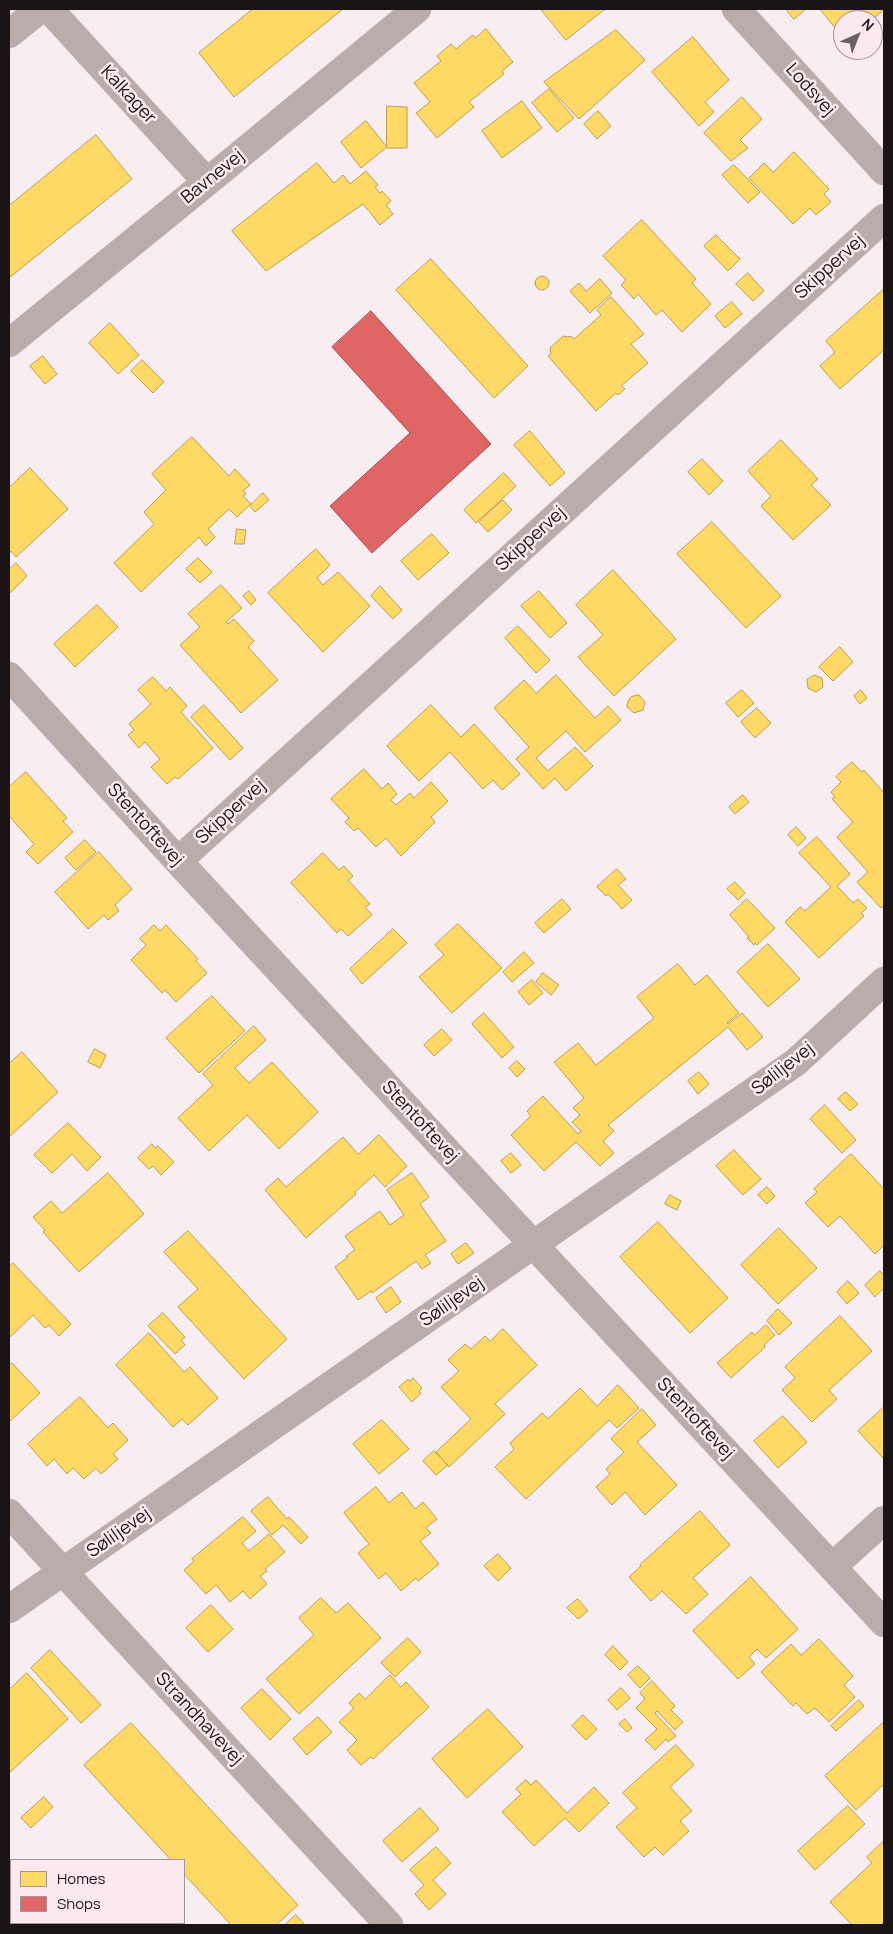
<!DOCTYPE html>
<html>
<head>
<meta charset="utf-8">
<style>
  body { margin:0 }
  #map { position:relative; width:893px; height:1934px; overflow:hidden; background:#f8edf0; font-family:Manrope,sans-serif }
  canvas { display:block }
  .frame { position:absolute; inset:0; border:10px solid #1a1416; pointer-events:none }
  .legend { position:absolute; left:10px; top:1859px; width:175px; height:65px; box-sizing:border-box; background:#fce9ef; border:1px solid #a29498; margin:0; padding:6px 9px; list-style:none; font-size:15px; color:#1a1416 }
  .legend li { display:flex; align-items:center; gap:10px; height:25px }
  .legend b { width:25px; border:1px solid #a29498 }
  .north { position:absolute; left:833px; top:10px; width:50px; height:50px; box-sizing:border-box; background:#fce9ef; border:1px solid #a29498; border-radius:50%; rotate:44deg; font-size:14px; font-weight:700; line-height:20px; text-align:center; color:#1a1416 }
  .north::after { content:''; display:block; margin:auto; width:18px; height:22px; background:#686062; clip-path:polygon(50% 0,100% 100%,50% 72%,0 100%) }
</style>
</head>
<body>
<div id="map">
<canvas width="893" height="1934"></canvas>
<div class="frame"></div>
<ul class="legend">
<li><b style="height:14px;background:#ffd966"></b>Homes</li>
<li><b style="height:14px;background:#e06666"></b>Shops</li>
</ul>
<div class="north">N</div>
</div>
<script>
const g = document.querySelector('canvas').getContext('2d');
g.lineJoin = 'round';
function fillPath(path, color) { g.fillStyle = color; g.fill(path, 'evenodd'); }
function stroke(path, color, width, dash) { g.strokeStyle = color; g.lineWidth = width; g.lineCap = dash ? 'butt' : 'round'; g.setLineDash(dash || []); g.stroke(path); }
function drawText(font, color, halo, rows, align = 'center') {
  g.font = font + ' Manrope,sans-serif'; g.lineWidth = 5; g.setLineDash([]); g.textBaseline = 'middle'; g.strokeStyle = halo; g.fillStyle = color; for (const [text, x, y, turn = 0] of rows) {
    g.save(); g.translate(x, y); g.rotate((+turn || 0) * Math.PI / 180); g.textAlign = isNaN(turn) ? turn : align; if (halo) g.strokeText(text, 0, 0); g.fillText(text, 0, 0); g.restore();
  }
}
const homes = new Path2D(`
  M253,9H343L234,97L199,53Z
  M541,9H605L566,40Z
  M786,9H806L794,19Z
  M820,9H884V10L871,20H843L835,27Z
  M486,29L513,62L502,71L504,74L469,102L474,107L437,138L416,113L430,102L414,83L441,61L437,56L451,44L456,49L473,35L475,38Z
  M616,30L645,60L579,119L544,82Z
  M693,37L729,80L705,102L714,112L699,126L652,72Z
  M549,89L574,118L557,132L532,103Z
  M742,97L762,119L740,140L748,148L731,161L704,133Z
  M522,101L542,128L502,158L482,131Z
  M387,106L407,107V148H387Z
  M598,111L611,126L597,139L584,124Z
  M366,121L387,147L361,168L341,142Z
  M96,135L132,179L9,278V206Z
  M794,152L829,189L824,194L831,202L816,215L810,208L793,224L749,178L764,163L773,172Z
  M317,163L334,183L343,175L350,184L366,171L378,185L375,187L380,193L382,191L391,201L386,205L393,214L380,225L363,204L266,271L232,231Z
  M734,165L760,192L748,203L722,175Z
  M642,220L696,279L692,283L711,304L682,332L662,310L656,315L638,294L634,299L621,285L626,280L603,256Z
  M716,235L740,259L728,271L704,246Z
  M431,259L528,366L494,398L396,290Z
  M748,273L764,291L753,301L736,284Z
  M535 283a7 7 0 1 1 14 0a7 7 0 1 1-14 0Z
  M600,279L612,293L590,313L570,291L579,283L586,291Z
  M884,289V350L840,389L820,366L835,352L826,341Z
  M611,297L644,334L631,344L648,363L621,386L625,389L618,395L616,393L596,411L548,356L551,354L550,348L563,336L568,337L571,336L574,339L601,315L597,310Z
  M732,302L742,314L725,328L715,316Z
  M110,323L139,355L118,374L89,343Z
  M43,356L57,374L45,384L30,366Z
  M142,360L164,382L153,393L131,371Z
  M530,431L565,473L550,486L514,445Z
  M192,437L229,476L235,469L250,485L243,491L246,494L243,496L251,504L237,517L229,509L208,529L215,537L206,546L199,537L141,592L114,563L154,524L144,512L166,490L152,474Z
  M781,440L818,479L811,485L831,505L793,540L761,506L771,496L748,471Z
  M702,459L723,481L709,495L688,472Z
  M30,468L68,509L16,557L11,551L9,554V488Z
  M504,473L516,486L476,523L464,510Z
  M263,493L269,500L255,512L250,506Z
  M503,500L512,510L488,532L479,522Z
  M712,522L781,596L746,628L677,554Z
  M237,529L246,530L244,544H235Z
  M432,534L449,553L418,580L401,561Z
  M316,549L330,565L317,578L323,585L338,572L370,606L323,652L268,593Z
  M198,558L212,572L200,583L186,569Z
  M16,563L27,576L9,594V570Z
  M613,570L676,639L614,696L578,657L603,635L576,605Z
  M221,585L242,608L226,622L228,624L234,619L254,641L248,647L278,680L241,713L180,645L200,627L188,614Z
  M380,586L402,610L393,619L371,596Z
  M249,591L256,600L251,605L243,596Z
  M539,591L567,623L550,638L521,606Z
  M97,605L118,627L75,667L54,644Z
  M518,626L550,660L536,673L505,638Z
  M840,647L853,662L833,681L819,667Z
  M556,675L595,718L608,706L621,720L585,752L566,731L536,758L548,771L575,747L593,766L566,791L555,778L543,789L516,759L529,747L494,708L524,680L536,693Z
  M814,675L822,678L823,687L816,692L808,688L807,680Z
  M153,677L166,691L170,687L187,706L181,712L213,748L178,779L175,777L167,784L151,767L160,759L145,742L139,748L128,735L134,730L129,724L151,704L138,690Z
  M742,690L754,703L738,717L726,703Z
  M861,690L867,698L860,704L854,696Z
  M639,695L645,702L643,710L634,713L627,707L628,701L631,697Z
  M204,705L243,748L230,760L191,717Z
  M431,705L461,737L474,724L520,774L502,790L493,780L483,789L450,752L419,781L387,746Z
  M757,708L771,723L755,738L741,722Z
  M852,762L862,772L864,770L884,793V905L881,908L857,882L868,872L837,837L853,822L832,799L835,797L831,792L841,782L836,777Z
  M364,769L382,789L388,783L397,794L391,800L396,805L410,793L414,798L431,782L448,801L431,817L435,822L401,856L386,838L376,847L358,828L354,831L345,822L349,818L331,799Z
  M26,772L67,818L63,821L73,832L38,864L26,852L34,844L9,816V787Z
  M743,795L749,802L735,814L729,807Z
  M796,827L806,838L798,846L788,835Z
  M817,837L850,874L837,886L853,903L858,899L867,908L861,913L864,916L819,958L785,922L800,907L805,911L831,887L799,853Z
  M85,840L96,852L76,870L65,858Z
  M99,852L132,889L115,905L119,911L108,920L104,915L88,929L55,892Z
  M323,853L339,870L344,866L353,876L348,880L370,904L365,907L372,915L348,936L341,929L337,933L291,883Z
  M617,869L626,879L618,885L632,900L622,909L608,894L606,896L597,887Z
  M735,882L745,893L738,900L727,889Z
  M562,899L571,909L544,933L535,923Z
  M747,899L775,928L757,945L755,943L754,945L747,938L749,937L730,915Z
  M458,924L502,968L452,1013L419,977L444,955L435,945Z
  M154,925L160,931L166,925L198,959L196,961L207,973L176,1002L165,990L162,993L131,960L146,945L140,939Z
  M393,929L407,943L362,984L350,969Z
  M768,944L800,979L768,1007L737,972Z
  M524,952L534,963L512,982L503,972Z
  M678,964L695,985L707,975L739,1013L727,1023L728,1024L742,1013L763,1037L747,1050L728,1027L608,1125L614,1131L603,1141L614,1153L600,1166L576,1142L544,1171L511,1135L531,1116L527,1111L543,1096L578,1134L581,1131L572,1122L580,1115L573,1108L584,1098L554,1062L578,1043L596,1065L654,1018L637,997Z
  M543,973L559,985L551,995L536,982Z
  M532,980L543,993L529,1005L518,992Z
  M212,996L245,1031L199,1073L166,1038Z
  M484,1013L514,1047L502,1058L472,1024Z
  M254,1026L266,1040L235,1068L249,1083L272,1062L318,1112L279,1149L247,1115L209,1151L178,1118L213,1085L203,1074Z
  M442,1029L452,1040L434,1056L424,1045Z
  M95,1049L106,1055L100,1068L88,1062Z
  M22,1052L58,1092L9,1137V1064Z
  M517,1061L525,1069L517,1077L509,1068Z
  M699,1072L709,1084L698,1094L688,1081Z
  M846,1092L858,1104L850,1111L838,1099Z
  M825,1105L856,1140L842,1153L810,1119Z
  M68,1123L101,1157L87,1171L72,1154L52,1173L34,1155Z
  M379,1135L407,1166L385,1187L374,1175L355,1192L356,1194L306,1238L265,1190L278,1178L286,1187L343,1137L358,1154Z
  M152,1144L155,1148L158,1146L174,1162L161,1175L153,1166L149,1169L138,1158Z
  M734,1150L761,1179L743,1195L716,1166Z
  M511,1153L521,1165L511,1173L501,1161Z
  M851,1154L884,1189V1245L875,1254L840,1216L828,1227L805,1203L817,1192L814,1189Z
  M108,1173L144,1214L79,1272L43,1232L45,1230L33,1217L51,1201L62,1213Z
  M412,1173L429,1197L420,1204L446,1241L425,1255L431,1263L422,1269L416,1261L372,1293L371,1291L358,1300L335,1267L348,1257L346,1256L355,1250L345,1236L380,1211L390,1225L404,1215L387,1190Z
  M767,1187L775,1196L767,1204L758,1195Z
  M670,1195L681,1201L677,1210L665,1204Z
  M658,1222L728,1298L690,1333L620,1257Z
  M779,1228L817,1268L778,1304L741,1265Z
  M188,1231L287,1339L244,1379L178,1307L198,1289L164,1252Z
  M466,1243L474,1253L458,1264L451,1254Z
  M13,1263L71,1324L59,1336L49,1325L45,1328L33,1315L9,1338V1267Z
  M880,1271L884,1276V1288L875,1297L865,1285Z
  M848,1281L859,1293L847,1304L837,1292Z
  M391,1287L401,1302L386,1313L376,1298Z
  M778,1309L792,1323L779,1335L767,1321Z
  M163,1313L185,1337L181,1340L185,1345L175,1354L148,1326Z
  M840,1316L872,1351L829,1390L837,1399L812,1422L782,1390L795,1378L785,1367Z
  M766,1325L775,1335L764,1345L765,1347L731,1378L717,1363L752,1332L754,1335Z
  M503,1329L537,1365L495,1404L505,1414L449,1467L436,1452L471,1419L441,1387L459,1371L448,1360L465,1344L471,1349L485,1336L490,1341Z
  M149,1333L184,1372L190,1367L218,1398L188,1425L182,1419L173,1427L116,1365Z
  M12,1363L40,1393L9,1422V1366Z
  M413,1378L422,1388L419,1391L421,1393L412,1402L399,1387L408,1379L410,1381Z
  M618,1385L639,1408L617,1428L609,1420L526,1499L495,1467L514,1449L510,1443L542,1413L548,1419L580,1388L597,1406Z
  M80,1397L108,1428L113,1423L128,1440L113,1454L118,1459L101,1474L96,1468L84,1479L73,1468L67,1474L54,1459L47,1466L28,1444Z
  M884,1407V1459L858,1431Z
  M642,1409L656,1425L637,1442L677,1485L645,1515L625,1492L612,1505L596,1487L610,1474L606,1469L624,1452L611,1439Z
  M783,1416L807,1442L778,1468L754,1441Z
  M382,1420L409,1449L379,1474L353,1444Z
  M434,1451L448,1465L436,1475L423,1461Z
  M376,1487L389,1503L402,1492L415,1509L423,1502L437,1519L426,1528L431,1533L420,1541L439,1564L418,1581L416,1578L401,1591L386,1573L379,1579L358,1553L369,1544L344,1513Z
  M268,1497L287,1519L289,1517L308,1537L301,1544L283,1525L272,1535L251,1511Z
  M700,1511L730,1545L693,1578L708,1594L686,1614L662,1591L651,1601L629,1577L641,1566L640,1565Z
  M243,1517L256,1531L242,1543L249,1551L269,1534L285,1552L265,1569L267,1571L260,1576L267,1584L250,1599L243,1591L230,1602L216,1585L206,1594L184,1570L194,1561L192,1559Z
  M498,1554L511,1568L498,1581L484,1566Z
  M751,1577L798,1629L766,1658L757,1649L749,1657L755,1664L738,1679L693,1631Z
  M321,1598L336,1613L348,1603L381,1638L299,1714L266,1679L314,1635L299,1618Z
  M578,1599L588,1611L578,1619L567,1608Z
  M211,1605L233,1629L208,1652L186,1628Z
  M408,1638L421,1652L395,1677L381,1663Z
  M819,1639L853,1676L844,1685L855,1697L829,1722L815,1708L807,1714L796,1703L793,1706L761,1672L791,1644L801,1655Z
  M613,1646L628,1662L620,1670L605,1655Z
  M50,1650L101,1705L81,1723L31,1668Z
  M638,1666L650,1678L640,1688L628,1675Z
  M27,1673L68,1719L9,1773V1690Z
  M390,1675L401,1687L406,1682L429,1707L373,1759L371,1757L361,1765L347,1750L357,1740L339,1722L354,1708L349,1703L359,1693L365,1699Z
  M652,1681L675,1706L671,1710L683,1722L675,1730L657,1711L655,1713L676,1736L668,1742L666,1739L655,1750L645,1740L657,1729L636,1708L645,1699L640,1693Z
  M621,1688L630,1698L617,1710L608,1700Z
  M262,1689L291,1719L270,1740L241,1708Z
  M859,1700L864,1706L836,1731L831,1726Z
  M488,1709L523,1747L467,1798L432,1759Z
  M583,1715L597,1729L586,1740L572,1726Z
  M318,1717L332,1732L307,1755L293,1739Z
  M625,1719L632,1728L627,1732L619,1724Z
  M884,1722V1784L856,1810L825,1776Z
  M131,1723L298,1905L276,1925H231L184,1874V1860H171L84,1765Z
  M676,1745L694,1765L670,1787L692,1811L680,1821L689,1831L663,1855L655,1847L644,1857L616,1827L637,1808L623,1793Z
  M526,1780L531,1785L536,1780L567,1813L594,1787L609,1803L579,1832L565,1818L534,1846L502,1812L521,1794L516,1789Z
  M44,1797L53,1807L31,1828L21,1818Z
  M848,1806L865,1824L815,1870L798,1851Z
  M420,1808L439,1829L402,1862L383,1841Z
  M884,1841V1922L881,1925H852L830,1902L872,1863L867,1857Z
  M436,1847L451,1863L433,1880L446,1894L429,1910L415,1894L424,1885L410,1870Z
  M296,1915L305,1925H285Z`);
fillPath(homes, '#ffd966');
stroke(homes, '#ba9e4e', 1);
const shops = new Path2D(`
  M371,311L491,444L372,553L330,506L410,433L332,347Z`);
fillPath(shops, '#e06666');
stroke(shops, '#a54d4e', 1);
const minor = new Path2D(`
  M49,9L207,182
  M736,9L884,171
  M9,34L40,9
  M9,343L207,182L417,9
  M9,676L178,861L884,1623
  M178,861L884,218
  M9,1513L389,1925
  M832,1567L884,1520
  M9,1609L796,1062L884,981`);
stroke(minor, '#d4cbce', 29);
stroke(minor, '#baacab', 28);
drawText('18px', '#1a1416', '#fce9ef', [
  ["Lodsvej",810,90,48],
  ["Kalkager",128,95,47],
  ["Bavnevej",213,177,-39],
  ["Skippervej",830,267,-42],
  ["Skippervej",531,539,-42],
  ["Skippervej",231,812,-42],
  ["Stentoftevej",145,825,48],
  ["Søliljevej",783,1069,-38],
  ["Stentoftevej",420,1122,47],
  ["Søliljevej",452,1302,-35],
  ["Stentoftevej",695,1419,47],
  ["Søliljevej",119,1533,-35],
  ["Strandhavevej",199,1719,47]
]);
</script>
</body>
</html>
